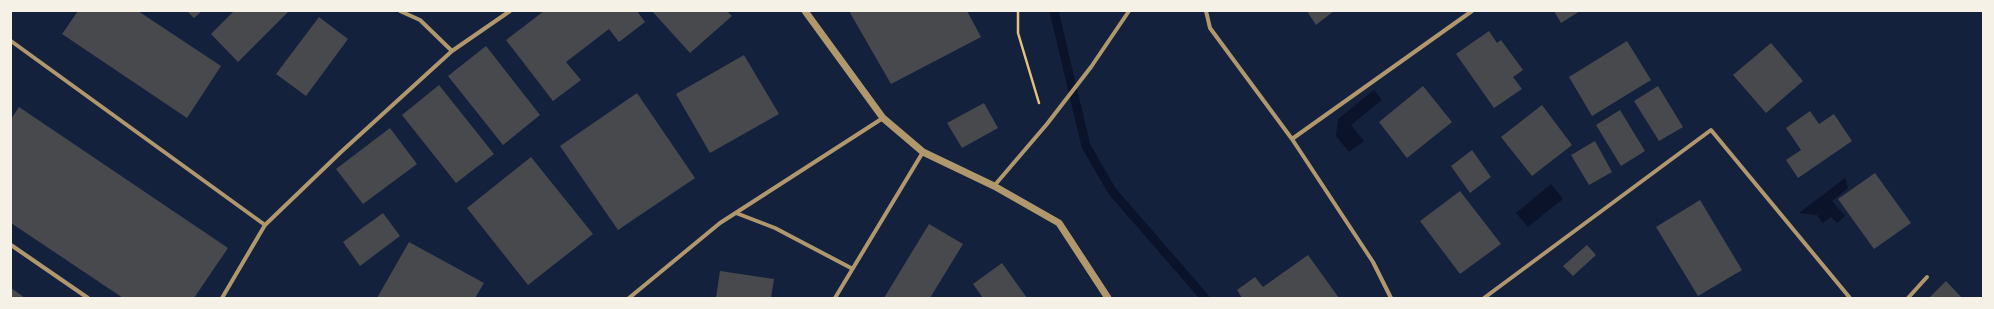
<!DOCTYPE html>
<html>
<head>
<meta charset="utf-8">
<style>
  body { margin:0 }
  #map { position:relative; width:1994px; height:309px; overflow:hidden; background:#14213d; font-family:Signika,sans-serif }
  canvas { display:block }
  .frame { position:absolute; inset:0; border:12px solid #f6f1e7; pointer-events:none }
</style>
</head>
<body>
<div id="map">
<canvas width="1994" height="309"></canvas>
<div class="frame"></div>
</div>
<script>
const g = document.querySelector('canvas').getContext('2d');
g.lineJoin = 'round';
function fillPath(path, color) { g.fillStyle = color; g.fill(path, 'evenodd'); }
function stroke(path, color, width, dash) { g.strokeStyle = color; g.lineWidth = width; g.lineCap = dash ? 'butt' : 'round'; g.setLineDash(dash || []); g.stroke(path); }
fillPath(new Path2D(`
  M1374,90L1382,100L1351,125L1364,141L1349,152L1336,136L1338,119Z
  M1845,178L1848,188L1832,201L1845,216L1837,223L1831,217L1823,223L1817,215L1799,213Z
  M1551,184L1563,199L1528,227L1516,213Z`), '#0b132b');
stroke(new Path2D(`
  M1054,11L1086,146L1112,191L1205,298`), '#0b132b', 9);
fillPath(new Path2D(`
  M78,11H138L221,66L187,118L62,34Z
  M187,11H202L194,18Z
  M234,11H289L238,62L211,34Z
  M544,11H637L645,22L619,42L609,29L566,62L581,80L553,101L506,40Z
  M652,11H727L732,16L690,53Z
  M849,11H967L981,37L891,84Z
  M1307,11H1334L1316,25Z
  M1554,11H1580L1561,23Z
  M319,17L348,39L306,96L276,74Z
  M1489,31L1497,43L1501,40L1523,70L1513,77L1522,89L1494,108L1456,54Z
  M1627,41L1651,80L1592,116L1569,77Z
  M1771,43L1803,81L1766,113L1733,75Z
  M486,46L540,115L503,145L448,76Z
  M744,55L779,114L710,153L676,94Z
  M439,85L494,154L456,183L402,115Z
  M1423,86L1452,122L1407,158L1379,122Z
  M1658,86L1683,127L1659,141L1634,101Z
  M637,93L695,178L618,230L560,146Z
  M984,103L998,128L962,148L947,123Z
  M1542,105L1572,145L1532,176L1501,137Z
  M19,107L228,248L194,298H123L11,223V119Z
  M1620,110L1645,151L1621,166L1596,125Z
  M1810,111L1819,124L1834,114L1852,141L1798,178L1786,160L1801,150L1786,128Z
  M390,128L417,164L363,204L336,169Z
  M1595,141L1612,172L1589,185L1571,155Z
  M1472,150L1491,177L1470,193L1451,166Z
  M531,157L593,234L528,285L467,208Z
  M1875,173L1911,223L1874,249L1838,199Z
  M1460,191L1501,244L1460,274L1420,221Z
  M1700,200L1742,270L1698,296L1656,227Z
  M383,213L400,236L360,266L343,242Z
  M929,224L963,244L930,298H884Z
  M409,242L484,283L475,298H377Z
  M1587,245L1596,255L1573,276L1563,266Z
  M1308,255L1339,298H1242L1237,290L1255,277L1263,287Z
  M1002,263L1027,298H983L973,284Z
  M720,271L774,279L771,298H716Z
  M1946,281L1962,298H1929Z
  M11,288L25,298H11Z`), '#48494c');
stroke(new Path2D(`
  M1018,11V33L1039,103`), '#e5c07b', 2.5);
stroke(new Path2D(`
  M400,11L420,20L452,51
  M1206,11L1210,28L1292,139L1373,262L1391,298
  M11,41L265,225
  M1292,139L1472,11
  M994,186L1047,124L1091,67L1129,11
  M736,213L775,228L851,268
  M11,245L88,298
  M222,298L265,225L341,152L452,51L510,11
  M629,298L720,223L883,118
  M835,298L923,152
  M1484,298L1711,130L1850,298
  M1908,298L1927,277`), '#b1986c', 4);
stroke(new Path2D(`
  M805,11L883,118L923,152L994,186L1059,223L1108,298`), '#b1986c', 7);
</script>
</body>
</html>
